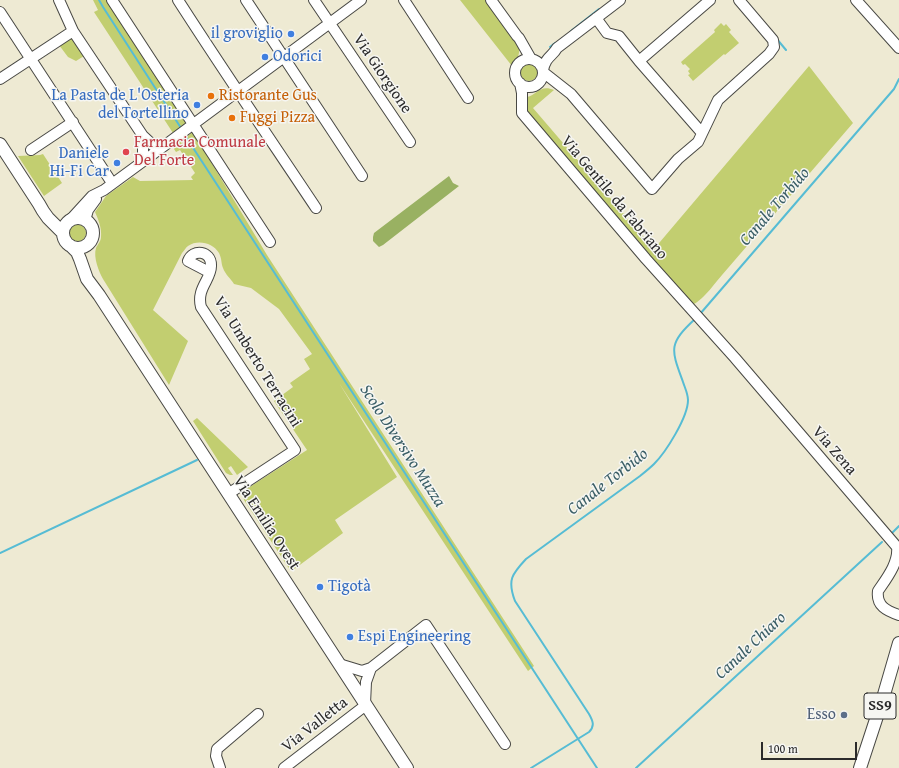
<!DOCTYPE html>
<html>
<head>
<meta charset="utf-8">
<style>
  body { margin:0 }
  #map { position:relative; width:899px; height:768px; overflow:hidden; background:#eeead3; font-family:"Gentium Book Plus",serif }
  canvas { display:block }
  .scale { position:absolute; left:761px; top:742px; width:96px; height:18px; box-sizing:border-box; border:2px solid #2b2b2b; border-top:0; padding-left:5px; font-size:12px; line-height:14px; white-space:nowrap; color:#2b2b2b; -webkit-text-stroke:3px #f6f6f2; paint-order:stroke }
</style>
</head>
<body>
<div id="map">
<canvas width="899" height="768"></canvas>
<div class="scale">100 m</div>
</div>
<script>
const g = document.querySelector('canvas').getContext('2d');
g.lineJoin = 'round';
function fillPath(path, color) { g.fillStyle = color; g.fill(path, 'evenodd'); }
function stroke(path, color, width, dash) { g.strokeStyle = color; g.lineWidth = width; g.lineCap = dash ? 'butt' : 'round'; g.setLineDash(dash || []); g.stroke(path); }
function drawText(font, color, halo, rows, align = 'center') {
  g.font = font + ' "Gentium Book Plus",serif'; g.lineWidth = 3; g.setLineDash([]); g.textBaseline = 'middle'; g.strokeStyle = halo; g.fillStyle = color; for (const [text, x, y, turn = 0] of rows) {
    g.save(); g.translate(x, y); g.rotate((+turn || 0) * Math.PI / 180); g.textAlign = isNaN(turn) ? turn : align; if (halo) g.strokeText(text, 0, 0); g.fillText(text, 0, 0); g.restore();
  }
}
fillPath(new Path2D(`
  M93,0H107L187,124L175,133H173L94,12L98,10Z
  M460,0H488L519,47C520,55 517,60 512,66Z
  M721,23L724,26L726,24L731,30L729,32L739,43L725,55L724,54L693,81L688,75L690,74L688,71L690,69L685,64L683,65L681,62L715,32L714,30Z
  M72,37L84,56L76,61L68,57L59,45Z
  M520 72a9 9 0 1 1 18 0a9 9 0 1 1-18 0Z
  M809,66L853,123L722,275C715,283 701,303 691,305L526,115L527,97C537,95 540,84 554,90L533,108L654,249Z
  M193,132L267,255L534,666L528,671L339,383L397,477L335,520L343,533L293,570H290L244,500L243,496L245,490L307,450L274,401L293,387L290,383L310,369L304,359L312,354L279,309L251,288L234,284C231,279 225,274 223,268C221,263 222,259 219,253C213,243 198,239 188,246C186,247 184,251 182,253L153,310L188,341L169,385L103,279C99,272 93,257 96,248C98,244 101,241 101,237C102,228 98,219 95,212L106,196L133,177L140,181L193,180L191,177L195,173L180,150L176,152L174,149V146Z
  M43,154L62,183L44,196L18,156L40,155Z
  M68 233a9 9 0 1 1 18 0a9 9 0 1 1-18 0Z
  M197,418L248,467L237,475L231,466L228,468L233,475H230L226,473L193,421Z`), '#c2ce70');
fillPath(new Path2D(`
  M449,176L453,183L459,186L383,245L379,247L373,241V237L374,233Z`), '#99b162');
stroke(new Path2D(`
  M99,0L103,7L181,128
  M611,1L612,0
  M571,31L599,9
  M776,38L786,50
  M550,47L555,43
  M186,137L597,768
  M700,314L894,89L899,79
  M890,535L899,526
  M0,553L197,460
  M531,768L589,732C595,726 593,721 589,714L515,601C507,580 512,574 526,559L640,476C645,472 650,468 654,464C666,452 688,417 688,400C688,394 685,388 683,382C671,349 668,344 695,319
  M636,768L882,542`), '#56bcd4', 2);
const minor = new Path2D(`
  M59,0L73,31L143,136L158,150
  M112,0L270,242
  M178,0C223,70 270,139 316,208
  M246,0L362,176
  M314,0L410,142
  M404,0L468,98
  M491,0L517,36L519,38L531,59
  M856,0L899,48
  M0,12L112,183
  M596,18L607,33L619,36L639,61
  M515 73a14 14 0 1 1 28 0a14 14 0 1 1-28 0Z
  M543,70C546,56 552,57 557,48L620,0
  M543,72L571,94L652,189L678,159L698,142L718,100L769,54L774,47L773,40L739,0
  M0,79L73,31
  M520,83L522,93V113L646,259L735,358L897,547C899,563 886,579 878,591C876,606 887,611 899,615
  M702,133L639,61L710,0
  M143,136V161
  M31,150L73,122
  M71,219L92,196L104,190L168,143L361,0
  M85,220L88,210L96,199
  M209,272L188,261C193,248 211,251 211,265C212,279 196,288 201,307L295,450L228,494
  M339,664L362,671L371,668L426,625L505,744
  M365,704L366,682L371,668
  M220,768L216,756L217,749L258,714
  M284,768L366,705`);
const major = new Path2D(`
  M0,144L39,204L43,211L48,218L62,232
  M63 233a15 15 0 1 1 30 0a15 15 0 1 1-30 0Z
  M71,246L77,252L80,259L87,279L99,295L407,768
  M860,768L883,698L899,643`);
stroke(minor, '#484844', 12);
stroke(major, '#484844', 14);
stroke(minor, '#fff', 10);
stroke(major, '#fff', 12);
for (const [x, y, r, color] of [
  [291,34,4,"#3f7fe0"],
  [265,57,4,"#3f7fe0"],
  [211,96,4,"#e8710a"],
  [197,105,4,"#3f7fe0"],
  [232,118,4,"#e8710a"],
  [126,152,4,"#e0444e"],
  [117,163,4,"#3f7fe0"],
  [320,587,4,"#3f7fe0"],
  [350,637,4,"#3f7fe0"],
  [844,715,4,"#5c6f8a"]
]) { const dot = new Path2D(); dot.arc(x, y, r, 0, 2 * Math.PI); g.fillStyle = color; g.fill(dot); stroke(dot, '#f6f6f2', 1.5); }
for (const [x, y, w] of [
  [880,706,32]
]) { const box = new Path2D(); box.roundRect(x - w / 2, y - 13, w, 26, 3); g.fillStyle = '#f6f6f2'; g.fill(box); stroke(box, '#2b2b2b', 1); }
drawText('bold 15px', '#2b2b2b', null, [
  ["SS9",880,706]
]);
drawText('16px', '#366cbe', '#f6f6f2', [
  ["il groviglio",283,34],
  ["Odorici",273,57,"left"],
  ["La Pasta de L'Osteria",189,96],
  ["del Tortellino",189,114],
  ["Daniele",109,154],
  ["Hi-Fi Car",109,172],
  ["Tigotà",328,587,"left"],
  ["Espi Engineering",358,637,"left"]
], 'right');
drawText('16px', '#2b2b2b', '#f6f6f2', [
  ["Via Giorgione",382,74,56],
  ["Via Gentile da Fabriano",614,198,50],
  ["Via Umberto Terracini",257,362,58],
  ["Via Zena",834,451,49],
  ["Via Emilia Ovest",266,523,57],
  ["Via Valletta",315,725,-38]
]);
drawText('16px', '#c56008', '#f6f6f2', [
  ["Ristorante Gus",219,96],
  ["Fuggi Pizza",240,118]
], 'left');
drawText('16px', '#be3a42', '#f6f6f2', [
  ["Farmacia Comunale",134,143],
  ["Del Forte",134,161]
], 'left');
drawText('16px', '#4e5e75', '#f6f6f2', [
  ["Esso",836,715]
], 'right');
drawText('italic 17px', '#3a5e66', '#f6f6f2', [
  ["Canale Torbido",775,207,-49],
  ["Scolo Diversivo Muzza",402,446,57],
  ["Canale Torbido",608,482,-38],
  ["Canale Chiaro",751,646,-43]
]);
</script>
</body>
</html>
